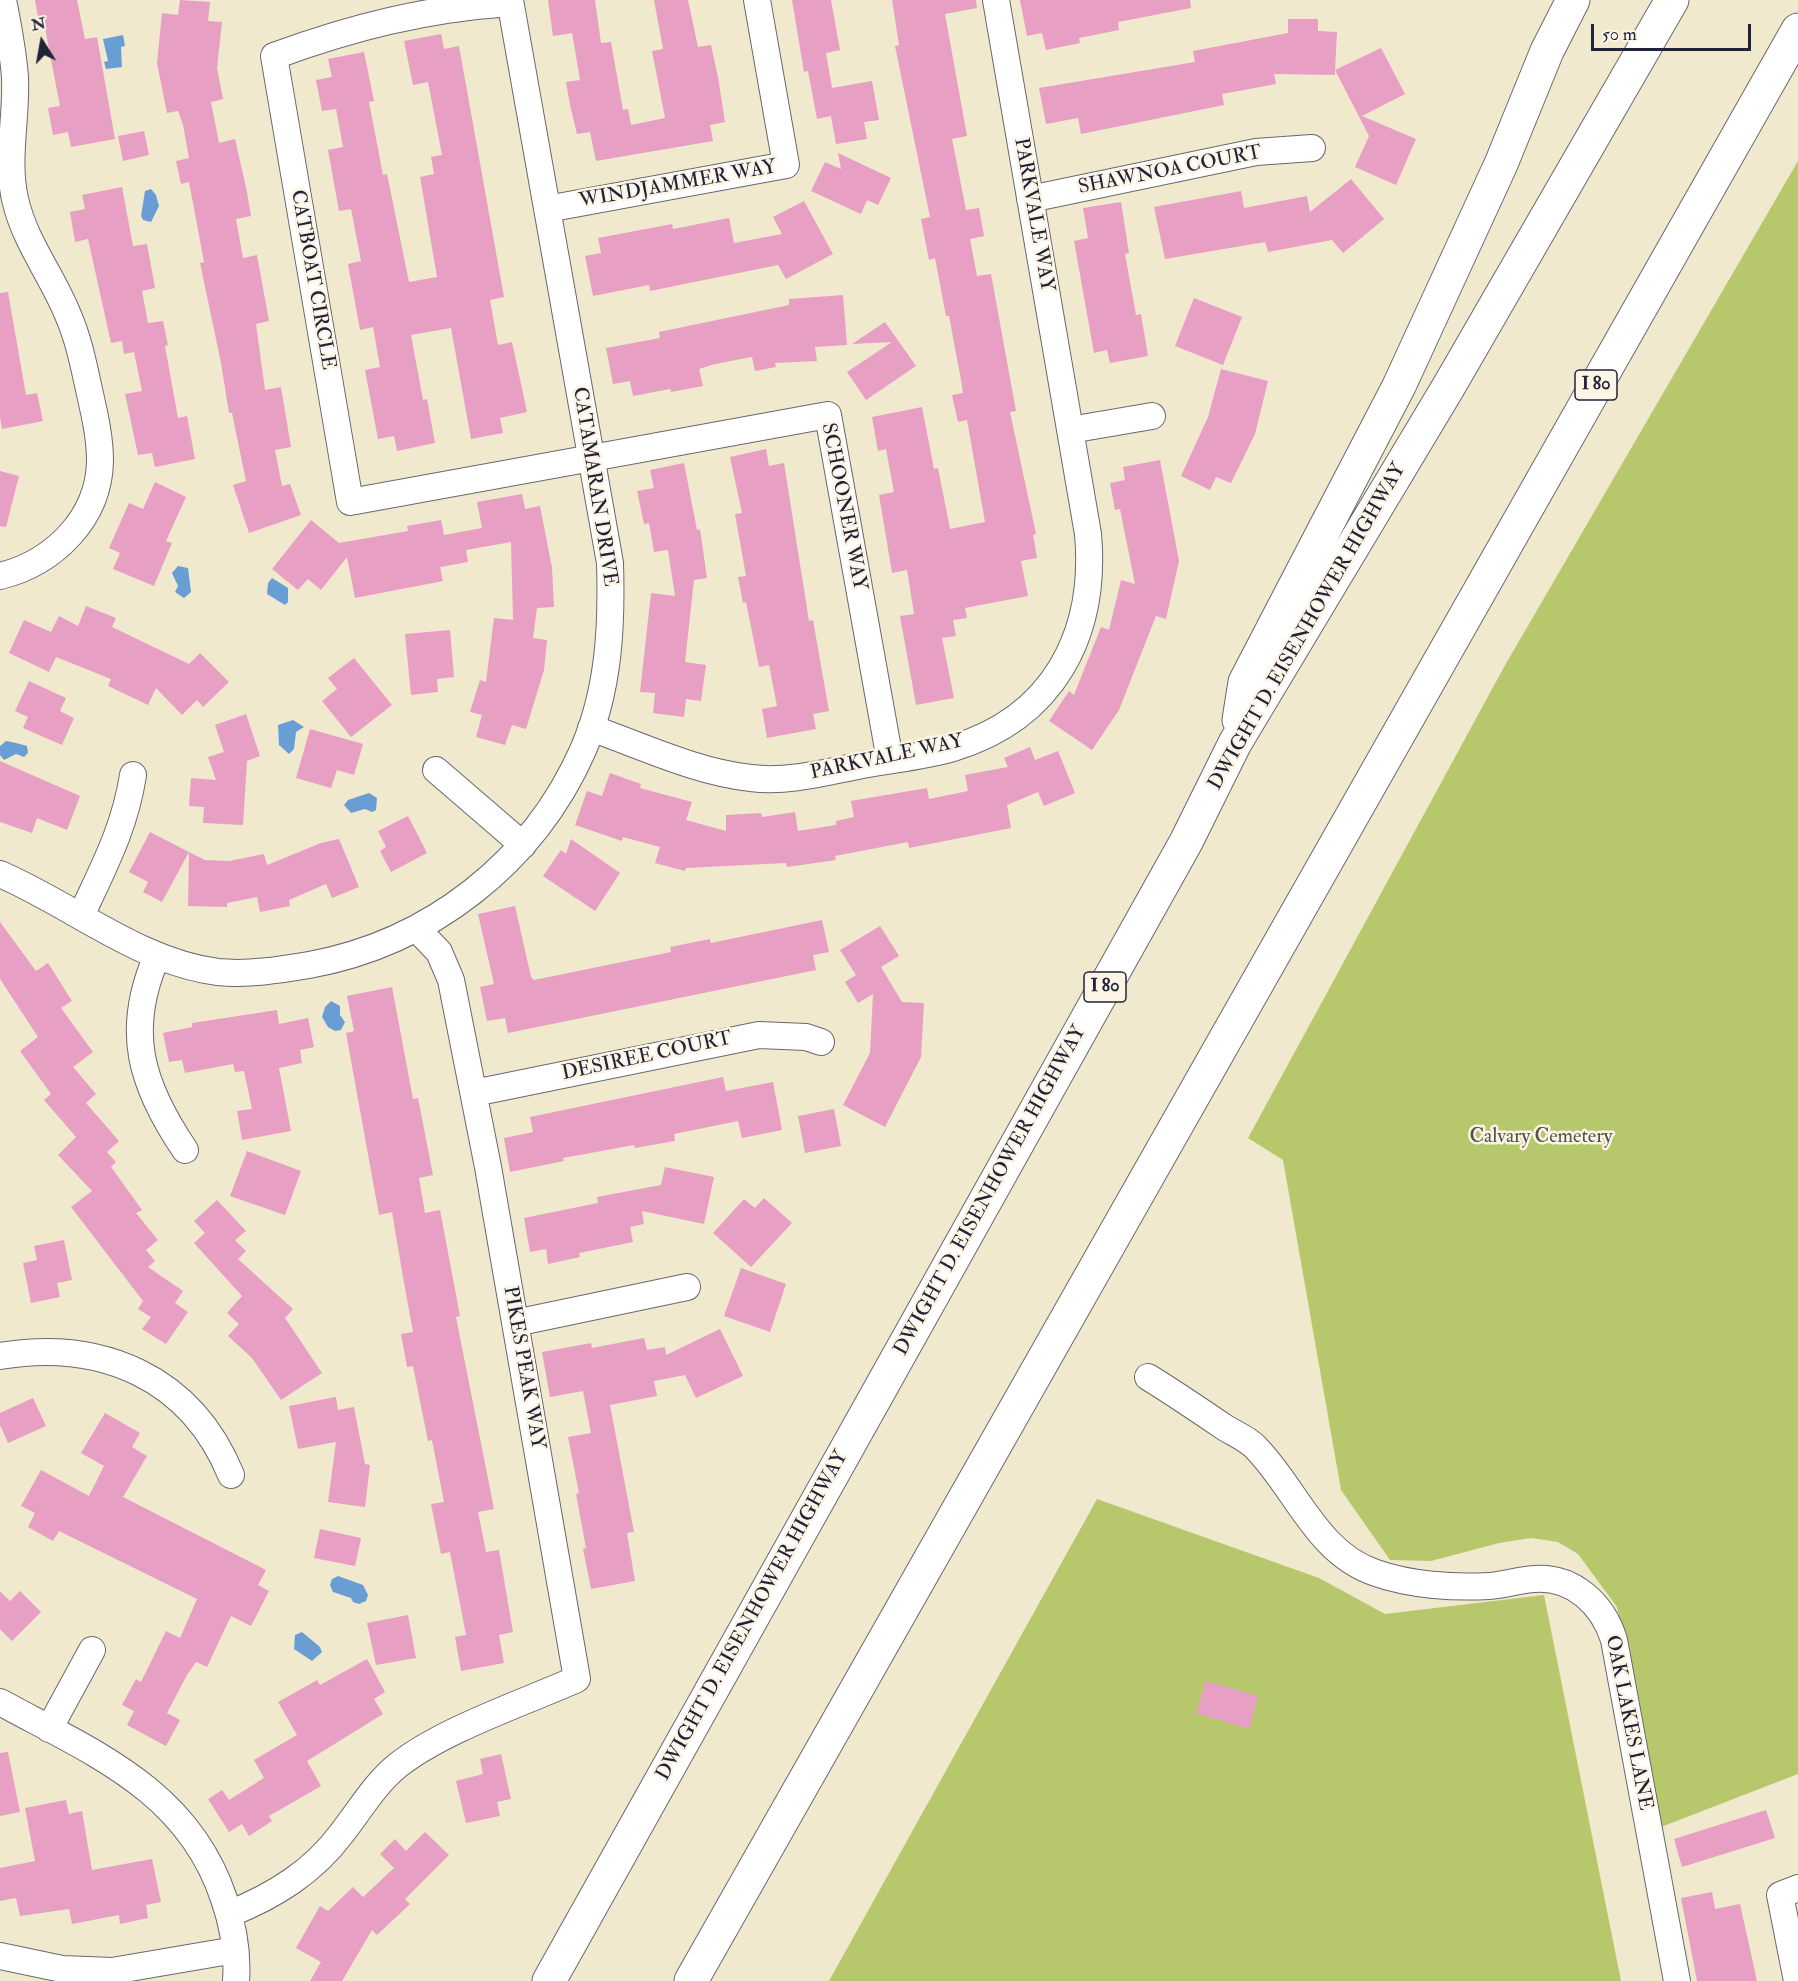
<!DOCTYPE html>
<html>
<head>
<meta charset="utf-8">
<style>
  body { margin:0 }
  #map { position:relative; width:1798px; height:1981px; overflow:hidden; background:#f0e9ce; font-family:"IM FELL Double Pica",serif }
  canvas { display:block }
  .north { position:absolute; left:12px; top:12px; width:60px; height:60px; -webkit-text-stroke:4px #fcf5e5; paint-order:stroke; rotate:349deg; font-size:16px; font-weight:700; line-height:24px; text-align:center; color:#22223b }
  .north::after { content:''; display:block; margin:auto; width:21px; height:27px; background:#22223b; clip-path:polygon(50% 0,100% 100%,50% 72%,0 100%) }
  .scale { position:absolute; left:1591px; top:24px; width:160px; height:27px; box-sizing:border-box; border:3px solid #22223b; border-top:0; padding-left:8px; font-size:18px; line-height:21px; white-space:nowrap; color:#22223b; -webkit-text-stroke:4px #fcf5e5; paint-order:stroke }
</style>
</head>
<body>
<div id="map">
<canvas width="1798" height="1981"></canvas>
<div class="north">N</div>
<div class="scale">50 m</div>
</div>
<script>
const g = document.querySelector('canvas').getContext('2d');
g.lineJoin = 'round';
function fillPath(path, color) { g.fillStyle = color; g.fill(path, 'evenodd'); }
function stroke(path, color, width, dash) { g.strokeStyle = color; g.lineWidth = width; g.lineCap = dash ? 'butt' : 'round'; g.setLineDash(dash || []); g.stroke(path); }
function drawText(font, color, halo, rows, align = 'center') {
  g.font = font + ' "IM FELL Double Pica",serif'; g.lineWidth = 5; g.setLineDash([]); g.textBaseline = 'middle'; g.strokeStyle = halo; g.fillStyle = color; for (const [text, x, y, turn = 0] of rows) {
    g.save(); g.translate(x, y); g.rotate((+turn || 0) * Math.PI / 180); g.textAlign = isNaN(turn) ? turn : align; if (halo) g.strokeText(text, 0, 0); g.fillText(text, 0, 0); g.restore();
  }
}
fillPath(new Path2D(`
  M1798,161V1774L1661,1827L1617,1607L1578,1554L1558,1542L1531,1538L1499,1543L1431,1561L1390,1560L1341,1490L1283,1160L1248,1138L1504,667Z
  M1097,1499L1319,1578L1385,1614L1544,1595L1621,1981H829Z`), '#b6c86b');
fillPath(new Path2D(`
  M123,35L125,46L121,47L122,67L106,69L104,62L108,61L103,39Z
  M151,189L156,195L159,206L151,222L143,220L141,216L145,191Z
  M178,566L188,568L191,592L184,598L175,592L178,586L172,573Z
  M272,578L288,588V602L285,605L267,594L268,583Z
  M293,720L304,727L296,732L294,749L289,754L279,745L278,725Z
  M6,741C14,742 20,744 27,746L28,753L24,757L16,754L4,760L0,755V746Z
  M369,793L377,798L376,810L372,812L365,809L351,813L344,805L348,800Z
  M331,1001L340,1006V1015L345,1022L341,1030L335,1031L328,1027L322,1017L325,1007Z
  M338,1576L363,1585L368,1595L366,1601L359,1604L353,1602L351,1598L333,1592L330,1585L332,1579Z
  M302,1632L320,1647L322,1652L312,1661L294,1649L295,1635Z`), '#699ed5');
fillPath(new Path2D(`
  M35,0H77L85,39L97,37L115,139L71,147L68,132L53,135L48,108L60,106L45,28L40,29Z
  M180,0L210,2L208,21L222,22L217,68L223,99L211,102L219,143L235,139L246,187L251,216L236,219L243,258L257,255L269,321L256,324L265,390L281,387L291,447L275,450L282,486L290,484L301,515L249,533L233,485L246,481L232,413H229L221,363L200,263L204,262L189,182L181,184L176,161L189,158L183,125L178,111L167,113L157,63L162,13L178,15Z
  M548,0H595L601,43L611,42L623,110L628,109L631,125L665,118L652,51L663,49L654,0H688L698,47L711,45L718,77L725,122L710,125L713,141L596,161L590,132L577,134L570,105L566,82L580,80L572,33L553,36Z
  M792,0H831L840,50L826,53L832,88L872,81L879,120L864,122L867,139L836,144L831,116L817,119L808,71L804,72Z
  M892,0H976L977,8L945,14L967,136L952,139L966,210L979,208L984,236L970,239L977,276L991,274L1016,411L1010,412L1036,534L1033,535L1037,558L1021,561L1028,596L965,608L967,618L953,620L956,636L942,638L954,698L916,705L900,616L914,614L907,570L892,573L879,495L894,492L886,449L878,451L872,417L922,407L934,469L938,468L950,529L985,522L967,420L958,422L952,395L963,393L961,380L949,316H946L935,258L929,260L921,219L930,217L895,46L899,45Z
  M1020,0H1190L1191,8L1118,22L1119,30L1079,38L1080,43L1046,50L1042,33L1027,36Z
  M1288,19H1318V31L1337,32L1335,70L1381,48L1405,94L1362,116L1416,139L1396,185L1355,167L1369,136L1335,70V75L1274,74L1276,84L1222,94L1224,105L1081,134L1078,118L1046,124L1039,88L1195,62L1193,51L1288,33Z
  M441,34L444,49L459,46L504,297L490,300L498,345L512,342L527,412L500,418L503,433L471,439L451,328L411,335L423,400L427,399L435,443L397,451L394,436L378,439L365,370L380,367L373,327L360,330L348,264L361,261L351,209L339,211L328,150L343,147L336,109L322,111L316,80L332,77L328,59L364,52L374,101L369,102L383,175L387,174L409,282L437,277L420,177L434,174L431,157L442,155L428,82L413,85L404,41Z
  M144,131L149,155L123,161L118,136Z
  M838,153L891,178L878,205L867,200L861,214L811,191L825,162L841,169Z
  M1351,179L1384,219L1343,253L1332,240L1268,252L1265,242L1165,259L1154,207L1241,191L1244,208L1307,196L1310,212Z
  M122,187L133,246L147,244L155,288L142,291L148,323L163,321L168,345L165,346L178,418L187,416L195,459L155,467L152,453L138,455L125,394L142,391L134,352L124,354L122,341L111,343L88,239L75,242L70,212L85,209L82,195Z
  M804,201L833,254L786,279L778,265L650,291L649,285L593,296L585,256L601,253L598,238L672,224L673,229L729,218L734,243L782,234L773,217Z
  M1121,202L1129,253L1125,254L1136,315L1141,314L1148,356L1110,363L1107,350L1094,353L1074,241L1088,238L1083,208Z
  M8,292L26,395L37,393L43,421L2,429L0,417V293Z
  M843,295L847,345L815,347L817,361L775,363L776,367L755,371L752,357L715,364L699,369L703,386L671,392L670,389L633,396L630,381L613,384L606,348L660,338L659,332L789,305V299Z
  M1194,298L1242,317L1223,365L1175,346Z
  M885,322L916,366L866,400L847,372L892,342L852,344Z
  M1221,369L1268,381L1255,434L1231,483L1216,477L1210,490L1181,476L1208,417Z
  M766,449L769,466L784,463L809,621L813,620L829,711L813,714L816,729L767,738L762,709L777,706L769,665L759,667L746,602L743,603L738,577L746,576L735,514L742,513L730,457Z
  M1160,460L1179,561L1166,619L1156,616L1119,710L1092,750L1049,721L1069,691L1074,695L1101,627L1109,630L1121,580L1135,584L1120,509L1115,510L1110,483L1125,480L1123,467Z
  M684,463L697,530L700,529L707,578L694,580L685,662L706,665L701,701L686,699L684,717L653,713L655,693L640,692L651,593L675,596L668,550L654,552L649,523L644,524L637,491L654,488L650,470Z
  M0,471L19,476L6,527L0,526Z
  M155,482L186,497L166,541L172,543L154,586L113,569L120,553L109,548L129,503L143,509Z
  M522,494L525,509L540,506L552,568L554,607L537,608L533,638L547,640L544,670L526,729L512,725L505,745L476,737L482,715L470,712L480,680L486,682L494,618L513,620L511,542L466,550L468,562L440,567L443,581L355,598L347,557L321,590L308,579L298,590L272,569L311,520L339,543L408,531L407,526L441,520L444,535L482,528L477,502Z
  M86,606L116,618L112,627L189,664L200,653L229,682L203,707L197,700L182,715L156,688L148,705L108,686L111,679L56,657L49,672L9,653L24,620L51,632L59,616L78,626Z
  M450,630L454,677L437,679L438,692L411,695L405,634Z
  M354,658L392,705L351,737L322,701L337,689L328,678Z
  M29,681L66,698L60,711L74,718L62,745L23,728L28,717L15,711Z
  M246,714L260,756L247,761L243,825L203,823L204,807L189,806L191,778L216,780L208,757L224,752L215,725Z
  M310,729L363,744L354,775L337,770L331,788L296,778Z
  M1030,747L1035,760L1058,751L1075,793L1044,806L1038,792L1007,805L1011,828L909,848L908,842L835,856L836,860L787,867L786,863L686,868L685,871L655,863L660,847L623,837L622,841L575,825L587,791L602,796L610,773L641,784L640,788L692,802L686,820L726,831V815L761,813L762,817L795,812L798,831L836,825V821L854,817L851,801L927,788L929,799L968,791L965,775L1008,767L1004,758Z
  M0,761L80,796L67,830L37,818L32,833L0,822Z
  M408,816L427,853L391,872L380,851L386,847L378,831Z
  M150,832L189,852L162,902L143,892L148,882L129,872Z
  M339,839L359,887L332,898L326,884L289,900L290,906L260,912L257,897L227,903V907L188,906L189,852L205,860L229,861L264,854L267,865L321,843Z
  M571,839L620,873L595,911L543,876L561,850L566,854Z
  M515,906L531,977L534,980L671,952L670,947L710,939L711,943L822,920L829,952L813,955L816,970L508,1033L505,1018L487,1021L480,987L494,984L478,914Z
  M0,922L36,971L48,963L72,1001L61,1008L93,1052L73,1067L96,1094L86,1103L119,1141L107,1152L116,1162L111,1167L142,1210L136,1213L158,1240L146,1250L155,1261L148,1267L183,1291L175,1303L188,1312L166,1344L142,1329L151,1317L138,1309L143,1301L71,1207L92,1191L58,1155L76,1137L44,1100L51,1094L20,1051L38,1037L0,979Z
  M880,926L899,956L881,967L902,1002L924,1003L921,1057L885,1127L843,1105L870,1053L873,994L858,1003L845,982L856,975L840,950Z
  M392,987L413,1099L418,1098L433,1175L419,1178L425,1213L440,1210L460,1316L456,1317L494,1509L478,1512L486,1552L499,1550L513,1632L499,1635L504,1663L461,1671L455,1637L466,1635L450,1552L441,1554L431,1504L444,1502L432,1440L428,1441L413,1366L407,1367L401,1334L413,1332L403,1277L392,1212L379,1215L346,1033L354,1031L347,996Z
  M277,1010L279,1024L308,1018L314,1047L300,1050L302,1063L279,1068L291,1131L242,1140L237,1111L252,1109L244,1071L235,1072L233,1064L185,1073L182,1060L169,1062L163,1033L192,1027V1023Z
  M723,1077L726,1091L773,1082L782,1130L742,1138L738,1121L674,1134L675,1141L635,1148L634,1145L563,1158L564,1161L510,1172L504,1138L533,1132L530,1117Z
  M834,1109L841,1146L805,1153L798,1116Z
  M247,1151L301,1171L285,1215L230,1196Z
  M665,1167L714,1177L704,1224L642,1211L644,1224L630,1227L633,1242L579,1253L580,1257L548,1264L546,1249L530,1252L524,1218L598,1203L597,1197L661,1185Z
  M764,1198L792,1223L751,1267L713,1233L744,1199L755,1208Z
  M217,1200L246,1231L235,1240L246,1251L238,1259L293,1309L285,1318L322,1373L281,1400L252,1358L228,1336L239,1324L227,1313L242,1296L194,1243L205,1233L194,1221Z
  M64,1240L72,1280L57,1283L60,1297L31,1303L23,1263L37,1260L34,1246Z
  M741,1268L786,1284L770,1332L724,1316Z
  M720,1329L743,1376L696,1398L685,1375L654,1381L657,1396L610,1405L634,1532L627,1533L635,1581L591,1589L583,1549L586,1548L576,1494L579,1493L568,1437L591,1433L583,1391L550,1397L542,1352L591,1343L592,1348L644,1338L647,1350L665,1347L666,1355Z
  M336,1397L338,1410L354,1407L365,1464L370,1465L365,1507L328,1502L336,1442L298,1449L289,1406Z
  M33,1398L46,1426L8,1443L0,1425V1413Z
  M105,1413L140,1433L132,1447L147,1456L123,1497L266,1570L258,1585L269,1591L251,1626L231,1616L207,1667L196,1662L187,1675L167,1713L180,1720L166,1746L127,1725L134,1711L122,1705L136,1679L141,1682L166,1631L180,1638L197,1599L59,1531L53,1541L28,1527L35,1513L21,1506L41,1470L89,1496L104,1466L81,1453Z
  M320,1529L361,1538L355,1566L314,1558Z
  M0,1591L10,1601L20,1591L41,1612L12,1641L0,1629Z
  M408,1615L416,1658L376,1665L367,1623Z
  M367,1659L385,1692L374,1699L383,1714L307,1761L321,1786L269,1816L272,1821L249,1836L242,1824L229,1832L208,1799L222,1790L229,1800L264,1778L254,1760L297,1735L278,1702L317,1680L320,1685Z
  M1206,1681L1258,1696L1249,1729L1196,1713Z
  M8,1752L20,1812L0,1816V1753Z
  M501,1754L511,1799L497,1802L500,1816L466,1823L456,1781L483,1774L480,1759Z
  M66,1800L69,1814L82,1811L92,1870L152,1859L161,1902L146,1905L148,1918L120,1924L119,1915L72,1924L69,1909L20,1916L16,1898L0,1901V1868L35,1861L25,1808Z
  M1766,1810L1775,1838L1682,1867L1674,1839Z
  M425,1832L449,1855L405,1899L410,1904L377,1935L372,1930L342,1981H310L321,1962L296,1948L320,1906L328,1911L353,1887L363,1897L394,1868L380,1854L395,1839L406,1851Z
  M1712,1892L1715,1909L1740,1904L1757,1981H1697L1681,1898Z`), '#e79fc4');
const minor = new Path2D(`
  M510,3C425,9 353,27 274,56L350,502L828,415L890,760
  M1030,199L1256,152L1312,148
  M547,209L786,165L757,0
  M1070,430L1152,416
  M0,576C53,563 99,519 100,461C100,438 95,416 90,394C84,367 79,340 68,315C52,275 25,243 15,199C6,158 17,118 15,77C13,51 8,25 3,0
  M591,728C642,746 696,772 751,778C789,783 830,771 868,764C896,759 926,756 953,748C1053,718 1097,635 1088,534L996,0
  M436,770L523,845
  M0,874C72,905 139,962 218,972C248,975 279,970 309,965C430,943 533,863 583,750C609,690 612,627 610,563L510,0
  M81,916C103,868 125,828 133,775
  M157,956C124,1031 141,1085 185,1150
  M474,1093L759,1035L806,1037L821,1042
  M515,1323L687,1287
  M0,1356C101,1339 191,1377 231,1475
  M1148,1377C1174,1393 1199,1410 1224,1427C1235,1434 1250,1440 1258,1450C1297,1491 1318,1554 1376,1573C1410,1585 1453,1588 1489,1586C1504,1585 1519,1580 1534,1579C1573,1576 1603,1604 1614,1640L1677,1981
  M0,1702C93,1753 188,1790 224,1899C233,1925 238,1954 236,1981
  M49,1729L92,1650
  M229,1914C274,1896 313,1872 342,1833C360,1810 374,1785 397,1766C442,1730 523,1703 577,1679L488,1167L451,980L439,952L417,929
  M0,1956L62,1969L112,1971L235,1950
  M1797,1981L1780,1895L1798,1888`);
const motorway = new Path2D(`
  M1239,720L1245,682L1399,386L1501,164L1547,51L1573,0
  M549,1981L1186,842L1235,743L1449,386L1672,0
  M691,1981L1798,30`);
stroke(minor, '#6a686e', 28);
stroke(motorway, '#6a686e', 35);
stroke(minor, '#fff', 26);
stroke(motorway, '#fff', 33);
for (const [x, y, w] of [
  [1596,385,42],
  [1105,987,42]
]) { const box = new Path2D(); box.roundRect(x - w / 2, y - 15, w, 30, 4.5); g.fillStyle = '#fcf5e5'; g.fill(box); stroke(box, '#22223b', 1.5); }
drawText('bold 18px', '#22223b', null, [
  ["I 80",1596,385],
  ["I 80",1105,987]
]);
drawText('20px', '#22223b', '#fcf5e5', [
  ["SHAWNOA COURT",1170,171,-11],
  ["WINDJAMMER WAY",678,185,-10],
  ["PARKVALE WAY",1033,215,80],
  ["CATBOAT CIRCLE",312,280,80],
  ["CATAMARAN DRIVE",594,487,81],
  ["SCHOONER WAY",843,507,79],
  ["DWIGHT D. EISENHOWER HIGHWAY",1308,627,-60],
  ["PARKVALE WAY",887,758,-12],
  ["DESIREE COURT",647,1057,-12],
  ["DWIGHT D. EISENHOWER HIGHWAY",991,1191,-61],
  ["PIKES PEAK WAY",523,1368,80],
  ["DWIGHT D. EISENHOWER HIGHWAY",753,1616,-61],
  ["OAK LAKES LANE",1628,1723,79]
]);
drawText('20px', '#4e5449', '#fcf5e5', [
  ["Calvary Cemetery",1541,1138]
]);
</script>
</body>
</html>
